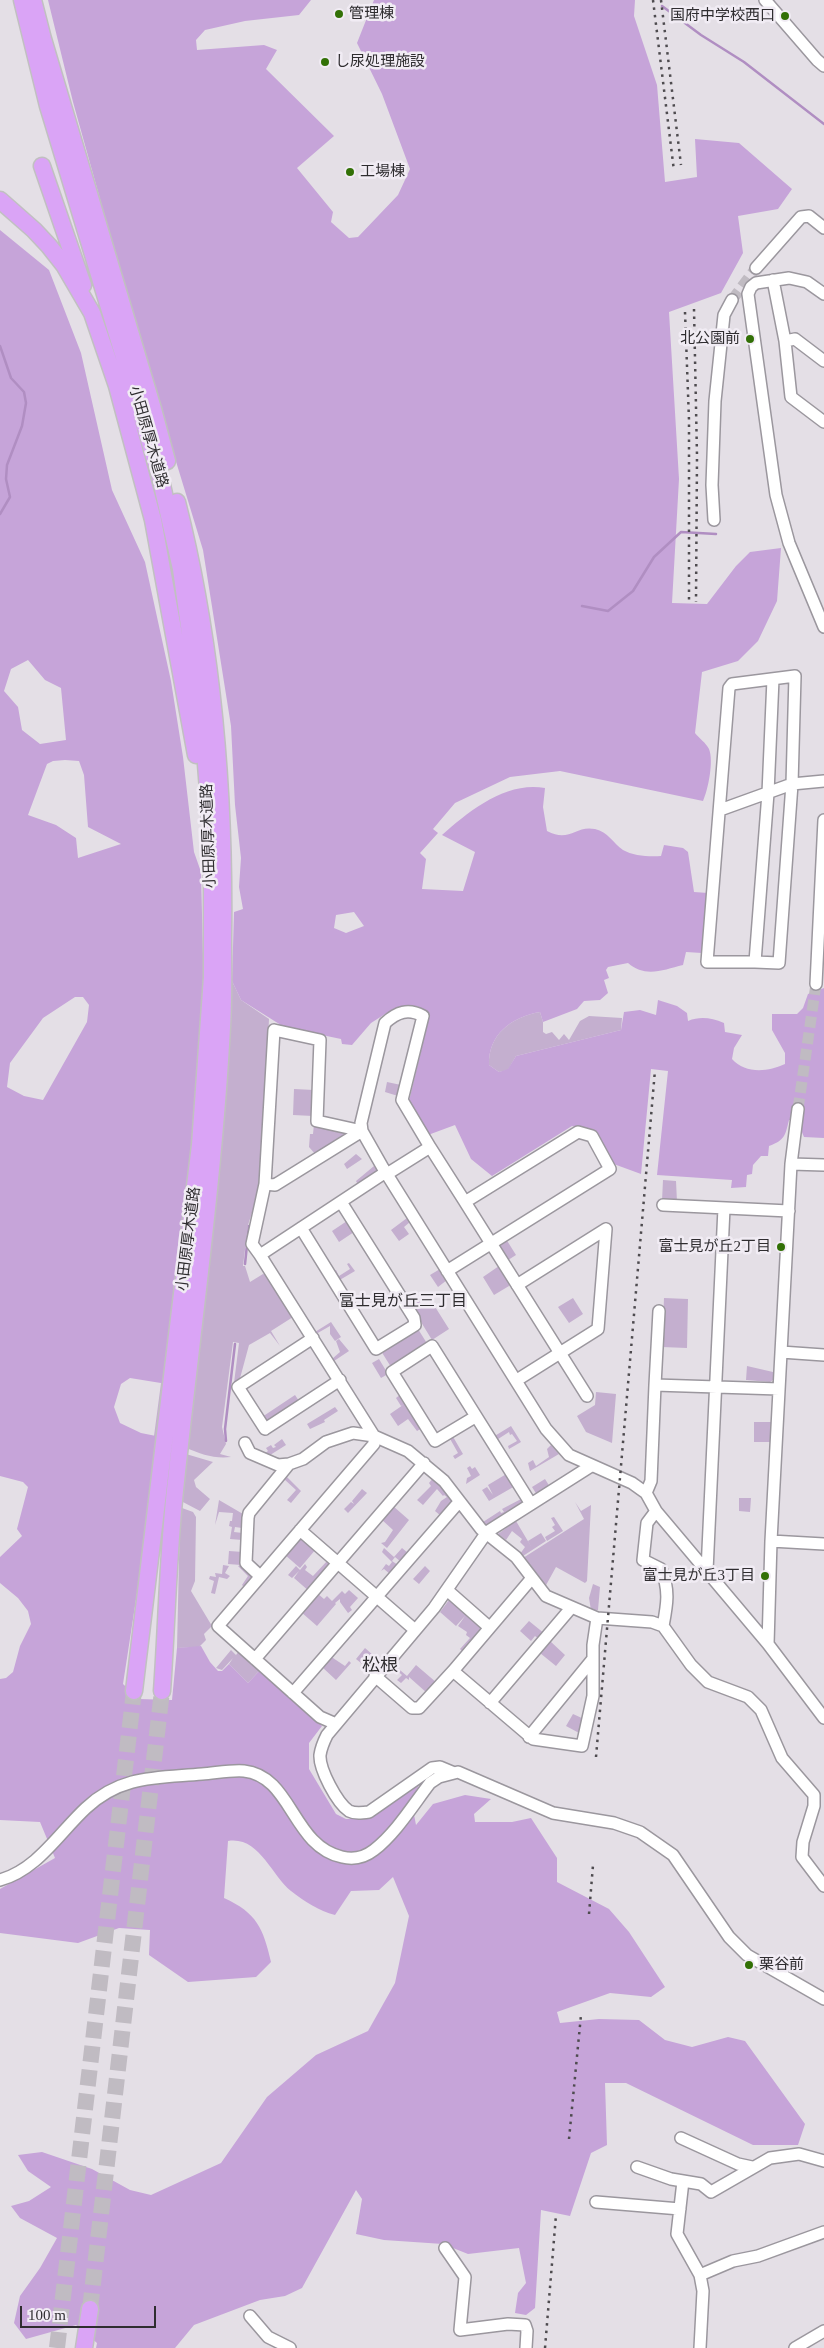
<!DOCTYPE html>
<html>
<head>
<meta charset="utf-8">
<style>
  body { margin:0 }
  #map { position:relative; width:824px; height:2348px; overflow:hidden; background:#e4dfe6; font-family:"Times New Roman",serif }
  canvas { display:block }
  .scale { position:absolute; left:20px; top:2306px; width:136px; height:22px; box-sizing:border-box; border:2px solid #2f2d30; border-top:0; padding-left:6px; font-size:15px; line-height:18px; white-space:nowrap; color:#2f2d30; -webkit-text-stroke:4px #f1ecf4; paint-order:stroke }
</style>
</head>
<body>
<div id="map">
<canvas width="824" height="2348"></canvas>
<div class="scale">100 m</div>
</div>
<script>
const g = document.querySelector('canvas').getContext('2d');
g.lineJoin = 'round';
function fillPath(path, color) { g.fillStyle = color; g.fill(path, 'evenodd'); }
function stroke(path, color, width, dash) { g.strokeStyle = color; g.lineWidth = width; g.lineCap = dash ? 'butt' : 'round'; g.setLineDash(dash || []); g.stroke(path); }
function drawText(font, color, halo, rows, align = 'center') {
  g.font = font + ' "Times New Roman","Noto Sans JP",serif'; g.lineWidth = 5; g.setLineDash([]); g.textBaseline = 'middle'; g.strokeStyle = halo; g.fillStyle = color; for (const [text, x, y, turn = 0] of rows) {
    g.save(); g.translate(x, y); g.rotate((+turn || 0) * Math.PI / 180); g.textAlign = isNaN(turn) ? turn : align; if (halo) g.strokeText(text, 0, 0); g.fillText(text, 0, 0); g.restore();
  }
}
fillPath(new Path2D(`
  M232,981L241,1000L269,1019L261,1185L248,1225L243,1266H245L250,1282L263,1274L268,1276L293,1317L271,1331L280,1346L270,1333L249,1345L239,1382L234,1383L239,1343L233,1342L222,1427L226,1444L220,1454L231,1457C214,1459 201,1454 186,1448Z
  M540,1012L543,1022V1032L546,1034L552,1032L559,1040L564,1034L569,1040L580,1021L589,1016L622,1018L621,1030L516,1056L508,1070L499,1072L489,1065C488,1035 511,1017 540,1012Z
  M387,1082L401,1085L398,1096L385,1092Z
  M294,1089L314,1090L313,1116L293,1115Z
  M314,1124L353,1132L316,1155L309,1147L310,1134H313Z
  M356,1154L362,1159L347,1169L344,1164Z
  M374,1166L377,1170L375,1175L358,1185L356,1181Z
  M663,1180L676,1181L677,1202L662,1201Z
  M407,1218L410,1222L404,1227L409,1234L399,1241L391,1230Z
  M347,1221L354,1232L339,1242L332,1231Z
  M506,1239L516,1255L505,1262L495,1245Z
  M349,1263L355,1271L338,1281L333,1272L336,1270L339,1276L350,1269L347,1264Z
  M499,1266L510,1281L509,1286L494,1295L483,1277Z
  M440,1269L447,1280L438,1287L430,1275Z
  M427,1294L449,1329L432,1340L410,1304Z
  M573,1298L583,1314L569,1323L558,1307Z
  M664,1298L688,1299L687,1348L662,1347Z
  M331,1322L341,1337L335,1341L330,1334V1326L316,1334L315,1332Z
  M418,1329L428,1345L391,1367L381,1351Z
  M339,1339L349,1351L334,1361L332,1359L340,1352L336,1341Z
  M379,1359L388,1374L381,1378L372,1363Z
  M747,1366L773,1372V1380L770,1382L746,1380Z
  M161,1383L167,1384L161,1437L154,1436Z
  M596,1392L616,1394L612,1443L586,1432L577,1416L595,1405Z
  M401,1394L422,1428L417,1431L408,1419L398,1426L390,1414L403,1405L401,1406L396,1398Z
  M295,1395L299,1401L268,1422L264,1421L262,1417Z
  M335,1407L338,1411L324,1420L325,1422L310,1429L307,1424Z
  M754,1422H771V1442H754Z
  M511,1426L521,1442L509,1449L508,1446L517,1441L512,1434L510,1435L509,1432L495,1441L493,1437Z
  M452,1435L463,1454L455,1459L453,1456L458,1453L449,1437Z
  M282,1439L286,1445L267,1457L263,1455L268,1451L266,1448L271,1445L273,1448L276,1447L274,1445Z
  M551,1445L559,1454L530,1471L528,1463L533,1460L536,1466L549,1457L547,1449Z
  M186,1454L213,1462L194,1480L196,1487L210,1499L200,1511L181,1501Z
  M470,1466L472,1469L475,1467L480,1475L466,1484L467,1478L471,1476L467,1468Z
  M508,1473L515,1486L489,1501L482,1490L487,1487L493,1495L488,1485Z
  M286,1476L301,1491L291,1503L287,1500L296,1490L284,1479Z
  M433,1478L452,1497V1503L441,1516L435,1511L441,1501L447,1497L444,1495L443,1496L437,1489L423,1505L417,1500L431,1486L429,1483Z
  M545,1479L550,1487L537,1495L532,1487Z
  M362,1489L367,1493L348,1513L344,1509L351,1502L354,1504L352,1501Z
  M523,1498V1504L489,1525L485,1526L483,1522L500,1511L501,1513L504,1512L502,1509Z
  M739,1498H751L750,1512L739,1511Z
  M219,1500L243,1514L242,1528L235,1527L234,1532L243,1533L242,1540L230,1539L232,1527L229,1526L230,1521H232L233,1513L219,1512L215,1525Z
  M575,1502L581,1511L591,1505L587,1581L585,1583L556,1567L545,1587L523,1558L584,1519Z
  M393,1506L409,1520L387,1548L381,1543L385,1542L393,1530L381,1519Z
  M182,1508L193,1512L196,1517L195,1581L191,1591L212,1626L204,1634L206,1640L199,1647L177,1648L180,1515Z
  M554,1517L563,1531L547,1541L545,1537L555,1531L552,1527L555,1525L551,1518Z
  M516,1521L532,1548L528,1541L541,1533L546,1541L523,1556L520,1554L525,1547L520,1542L522,1539L512,1531L506,1540L498,1534Z
  M302,1537L316,1549L300,1568L284,1554L299,1538Z
  M384,1548L394,1557L402,1548L408,1553L401,1562L395,1557L392,1561L398,1565L390,1574L384,1569L381,1571L386,1564L389,1566L392,1562L382,1552Z
  M229,1551L243,1552L253,1575V1578L245,1588L242,1585L248,1576L238,1566L241,1565L228,1564Z
  M328,1560L331,1562L310,1592L294,1578L299,1571L292,1578L288,1575L296,1566L300,1570L305,1564L307,1567L305,1570L313,1576Z
  M223,1565L229,1566L225,1573L230,1576L227,1579L219,1577L215,1594L211,1593L214,1581L209,1579L210,1576L216,1577L215,1573L222,1574Z
  M425,1566L430,1571L419,1584L413,1579Z
  M593,1584L600,1587L598,1610H591L589,1598Z
  M349,1590L358,1598L350,1607L352,1610L348,1613L340,1602V1599L335,1603L336,1604L317,1626L301,1612L317,1593L324,1599L327,1596L332,1601L342,1591L345,1594Z
  M449,1600H453L478,1621L476,1623L482,1628L463,1652L460,1649L470,1638L466,1635L467,1632L458,1626L465,1616L456,1626L440,1612Z
  M529,1621L545,1634L540,1640L535,1636L531,1641L520,1631Z
  M550,1641L565,1655L556,1666L540,1653Z
  M365,1648L381,1662L372,1672L356,1659Z
  M231,1650L236,1655L239,1651L261,1669L248,1683L229,1664L233,1658L222,1670L216,1668Z
  M330,1656L345,1666L349,1661L351,1663L336,1680L322,1667Z
  M394,1665L407,1676L416,1665L437,1683L427,1693L409,1677V1680L406,1678L401,1683L397,1680L402,1675L393,1667Z
  M573,1714L584,1719L581,1734L566,1726Z`), '#c4afcf');
fillPath(new Path2D(`
  M48,0H311L299,15L245,21L205,30L196,40L197,50L264,45L277,50L266,69L334,136L297,168L333,212L331,222L349,238L358,237L398,195L410,169L382,94L357,43L374,0H635L634,16L657,85L665,182L697,177L695,139L739,143L792,189L778,209L738,216L743,253L721,293L669,312L679,479L672,603L707,604L736,566L750,552L781,548L777,601L758,641L738,661L702,672L695,733C699,738 706,743 709,749C714,761 708,790 703,801L560,771L510,777L455,803L433,829L438,833L420,853L426,859L422,889L463,891L475,852L442,835C469,811 506,781 545,788L543,807L547,831C570,843 575,825 595,829C608,832 613,843 623,850C633,856 650,857 661,856L664,845L683,848L688,852L694,892L708,893L702,953L686,952L683,965C663,970 645,978 628,963L608,967L606,970L609,978L604,980L608,993L600,1000L584,1001L577,1009L543,1022L540,1012C511,1017 488,1035 489,1065L499,1072L508,1069L516,1056L621,1030L624,1012L640,1010L656,1015L658,1000L677,1006L687,1013L688,1021C701,1016 711,1018 724,1023L725,1032L742,1035L734,1048L732,1059C745,1074 768,1072 785,1064V1053L772,1030V1014H797L803,1008L808,994L824,988V1138L804,1137L801,1130V1120H789C785,1136 785,1140 769,1146L768,1156H761L753,1165L752,1174L747,1175L746,1187L731,1188L732,1180L657,1175L668,1071L651,1069L641,1174L611,1163L596,1133L572,1126L492,1176L471,1159L455,1125L428,1135L409,1101L430,1014L417,1006L393,1009L371,1023L352,1045L342,1044L341,1039L284,1027L241,1000L232,981L234,912L243,909L239,887L241,858L235,805L231,726L203,550L142,350L73,102ZM354,912L364,926L346,933L334,928L336,915Z
  M0,230L49,270L81,353L112,490L145,562L171,681L183,757L194,852L201,872L204,999L198,1091L167,1384L130,1378L121,1384L114,1407L120,1423L141,1433L161,1437L123,1684L139,1699L172,1700L177,1648L201,1646L210,1662L218,1671H222L229,1664L248,1683L261,1669L322,1726L309,1743V1769L336,1814L346,1819L370,1818L424,1777L411,1799L416,1825L433,1804L465,1795L491,1799L474,1814L475,1822H512L531,1818L557,1858V1882L609,1909L629,1932L665,1987L651,1997L610,1993L557,2012L560,2023L599,2019L639,2020L665,2040L692,2047L728,2037L745,2041L805,2124L798,2145H753L626,2083H605L607,2145L591,2153L570,2216L541,2210L535,2308L526,2315L515,2313L518,2293L526,2283L519,2248L468,2254L443,2244L384,2240L356,2234L362,2199L356,2190L302,2288L285,2296L260,2300L194,2325L175,2348H96L97,2343L76,2325L26,2339L14,2323L20,2296L40,2268L57,2238L20,2218L11,2206L29,2201L51,2187L28,2171L18,2155L42,2152L92,2169L130,2190L151,2195L221,2163L267,2097L316,2055L368,2031L395,1983L409,1916L393,1877L379,1890L351,1891L335,1915C319,1911 304,1901 291,1891C271,1875 259,1836 228,1841L224,1898C257,1913 263,1928 271,1962L256,1977L188,1982L149,1955L150,1930L119,1928L78,1943L0,1933V1889L55,1858L40,1822L0,1820V1679L6,1678L13,1672L20,1646L31,1624L28,1611L18,1598L0,1583V1557L22,1536L17,1529L28,1487L23,1482L0,1476ZM28,660L45,680L61,688L66,740L40,744L22,730L18,707L4,691L11,669ZM65,760L79,761L84,775L88,827L121,844L78,858L76,838L56,825L28,815L47,764L53,761ZM75,997H83L89,1005L87,1022L43,1100L24,1096L7,1087L10,1063L43,1018Z`), '#c6a4d9');
stroke(new Path2D(`
  M662,6L701,35L744,62L824,124
  M0,346L11,378L24,392L26,403L22,426L7,465L6,479L10,497L0,514
  M582,606L608,611L633,591L654,557L681,532L716,534
  M245,1264L249,1226
  M226,1441L225,1429L235,1344`), '#b08ec2', 2.5);
stroke(new Path2D(`
  M732,300L756,268
  M798,1109L816,984`), '#c0bbc2', 11, [11, 5.5]);
stroke(new Path2D(`
  M90,2309L162,1691
  M57,2348L134,1691`), '#c0bbc2', 16, [16, 8]);
const minor = new Path2D(`
  M765,0L817,60L824,66
  M756,268L801,217L809,216L824,228
  M773,280L785,341L791,397L824,422
  M824,294L807,282L789,278L756,283L751,287L748,294L776,495L789,543L824,627
  M785,341L795,339L824,361
  M714,520L712,485L715,401L724,315L732,300
  M720,810L792,784L824,781
  M755,962H707L729,688L732,684L795,676L792,784L779,963L755,962L768,793L773,679
  M816,984L824,820
  M430,1147L402,1100L423,1016C408,1008 397,1012 385,1023L361,1123L362,1131L383,1168L546,1429L569,1455L632,1483L646,1493L656,1511L768,1644L824,1718
  M791,1164L824,1165
  M387,1174L430,1147L465,1202L578,1132L592,1136L610,1169L447,1271
  M265,1184L275,1185L362,1131
  M465,1202L587,1396
  M663,1205L789,1211
  M301,1228L376,1349L415,1325L414,1318L341,1202
  M260,1255L252,1244L265,1184L274,1030L320,1040L317,1121L362,1131
  M517,1285L606,1229
  M313,1338L238,1387L265,1429L340,1380
  M781,1352L824,1355
  M517,1380L598,1329L606,1229
  M655,1385L659,1311
  M475,1417L435,1441L392,1372L432,1346L531,1504
  M245,1443L250,1453L278,1465L289,1464L303,1459L326,1442L353,1433L374,1436L408,1451L444,1481L481,1529L516,1557L546,1596L597,1618L593,1645V1696L582,1746L533,1739L453,1671L419,1708H412L375,1676
  M646,1493L651,1481L655,1385L779,1389
  M300,1530L415,1630
  M771,1541L824,1544
  M707,1571L724,1208
  M260,1576L246,1563L248,1518L249,1513L289,1464
  M447,1590L489,1627
  M597,1618L652,1622L663,1626C667,1605 670,1590 661,1569L643,1560L647,1523L656,1511
  M663,1626L691,1665L708,1682L748,1697L761,1710L782,1758L814,1795V1806L803,1842L802,1857L824,1886
  M768,1644L771,1541L791,1164L798,1109
  M255,1659L424,1463
  M453,1671L532,1578
  M293,1693L459,1502
  M490,1703L571,1608
  M336,1724L320,1717L218,1626L374,1444V1436L260,1255L386,1172
  M529,1737L592,1660
  M452,1772L440,1767L432,1768L369,1812C362,1813 355,1814 349,1811C337,1803 319,1769 320,1755C321,1748 324,1741 327,1735L434,1608L487,1532L591,1466
  M0,1880C37,1870 59,1833 86,1808C121,1775 157,1778 202,1774C216,1773 230,1770 244,1771C292,1776 292,1846 342,1857C354,1860 365,1857 374,1850C396,1833 413,1805 430,1783L439,1777L458,1772L553,1813L614,1823L640,1832L673,1855L729,1937L747,1955L824,1999
  M681,2138L738,2164L752,2167
  M637,2167L671,2179L701,2184L711,2192L770,2158L799,2154L824,2161
  M683,2181L677,2234L700,2275
  M596,2202L680,2209
  M445,2248L465,2277L460,2330L508,2324L525,2325L527,2331L526,2348
  M250,2316L268,2337L290,2348
  M700,2348L703,2291L700,2275L733,2261L758,2256L824,2232
  M795,2348L824,2331`);
const highway = new Path2D(`
  M22,0L48,106L160,476L181,569L203,726L212,841V977L200,1145L134,1691
  M33,0L43,39L153,409L167,461
  M42,166L83,285
  M0,200L34,230L49,246L64,265L92,313L117,386L153,520L196,755
  M162,1691C167,1621 168,1550 176,1481C192,1330 214,1179 222,1027C224,997 223,967 223,937C225,790 213,644 177,502
  M84,2348L90,2309`);
stroke(minor, '#9b979e', 14);
stroke(highway, '#c1c0c1', 19);
stroke(minor, '#fff', 11);
stroke(highway, '#daa4f6', 16);
stroke(new Path2D(`
  M653,0L674,171
  M661,0L681,165
  M694,309L697,456L696,602
  M685,312L689,420V602
  M596,1757L655,1070
  M589,1914L593,1865
  M569,2139L581,2015
  M545,2348L556,2215`), '#4e4b4f', 2.5, [2.5, 5]);
for (const [x, y, r, color] of [
  [339,14,5,"#327006"],
  [785,16,5,"#327006"],
  [325,62,5,"#327006"],
  [350,172,5,"#327006"],
  [750,339,5,"#327006"],
  [781,1247,5,"#327006"],
  [765,1576,5,"#327006"],
  [749,1965,5,"#327006"]
]) { const dot = new Path2D(); dot.arc(x, y, r, 0, 2 * Math.PI); g.fillStyle = color; g.fill(dot); stroke(dot, '#f1ecf4', 2); }
drawText('15px', '#2f2d30', '#f1ecf4', [
  ["管理棟",349,14],
  ["国府中学校西口",775,16,"right"],
  ["し尿処理施設",335,62],
  ["工場棟",360,172],
  ["北公園前",740,339,"right"],
  ["富士見が丘2丁目",771,1247,"right"],
  ["富士見が丘3丁目",755,1576,"right"],
  ["栗谷前",759,1965]
], 'left');
drawText('15px', '#2f2d30', '#f1ecf4', [
  ["小田原厚木道路",148,437,74],
  ["小田原厚木道路",209,836,-92],
  ["小田原厚木道路",189,1239,-83]
]);
drawText('16px', '#2f2d30', '#f1ecf4', [
  ["富士見が丘三丁目",403,1302]
]);
drawText('18px', '#2f2d30', '#f1ecf4', [
  ["松根",380,1666]
]);
</script>
</body>
</html>
